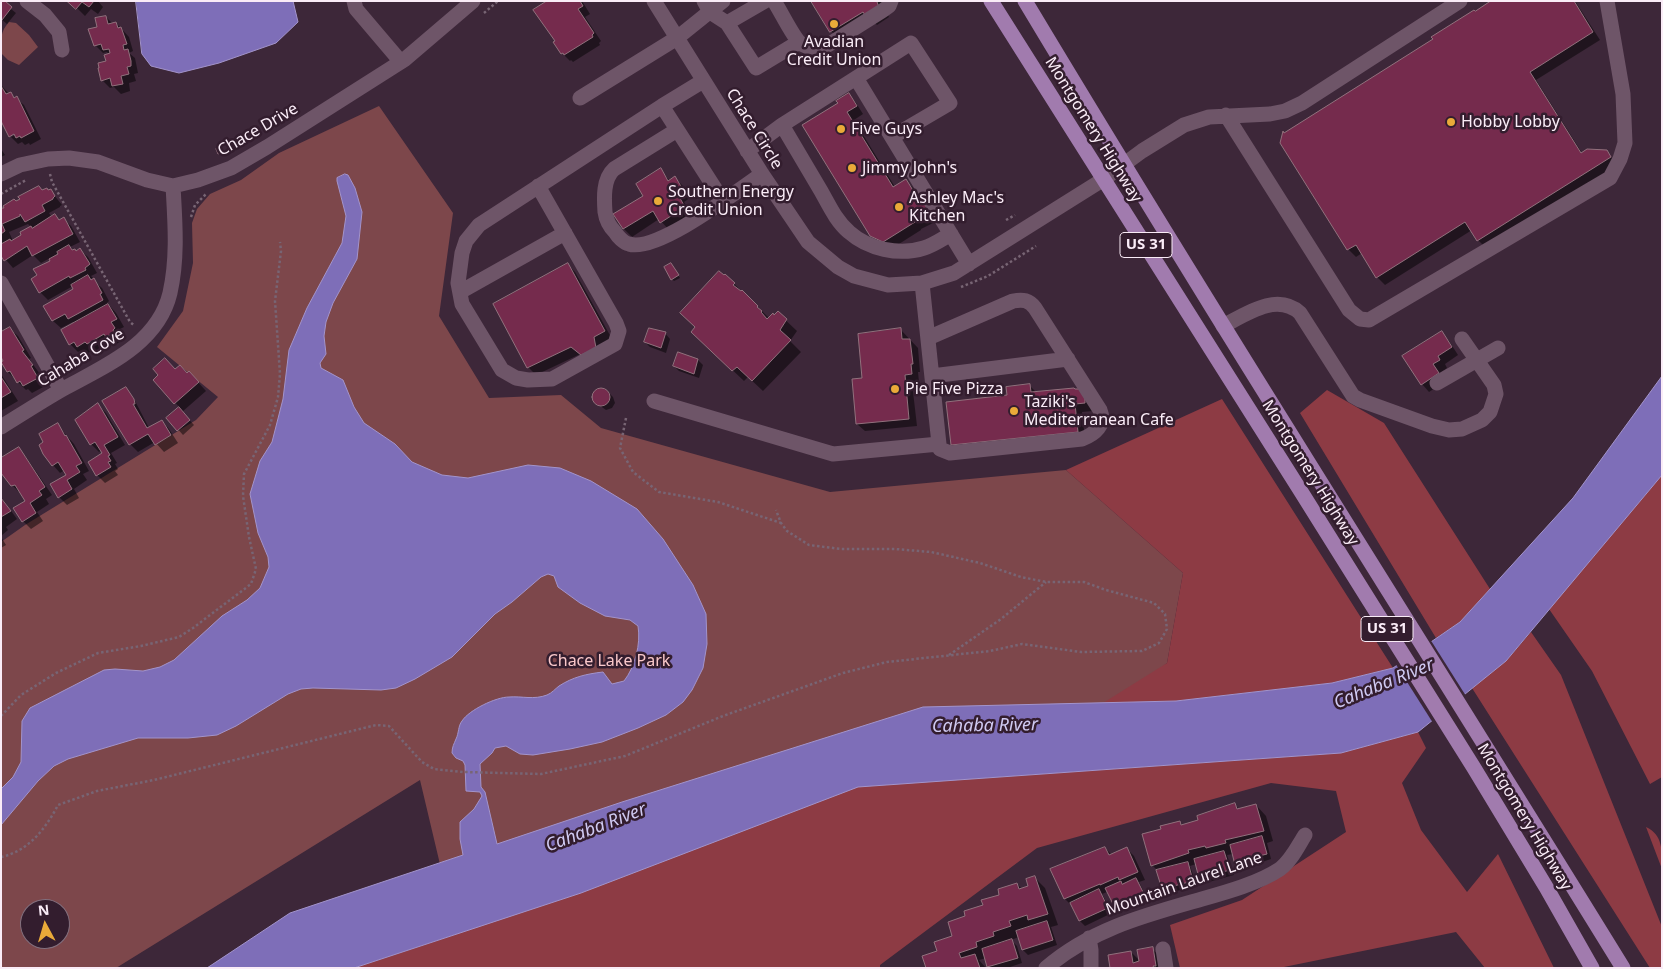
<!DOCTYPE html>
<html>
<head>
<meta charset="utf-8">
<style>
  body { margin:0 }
  #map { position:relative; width:1663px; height:969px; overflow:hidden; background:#3d2739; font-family:"Noto Sans",sans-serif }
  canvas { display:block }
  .frame { position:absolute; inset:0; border:2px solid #faecf7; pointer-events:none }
  .north { position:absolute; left:20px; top:899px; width:50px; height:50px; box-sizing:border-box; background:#331d2e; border:1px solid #83707e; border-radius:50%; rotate:354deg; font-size:14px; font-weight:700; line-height:20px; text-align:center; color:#faecf7 }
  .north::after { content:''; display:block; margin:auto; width:18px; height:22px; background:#eaaa39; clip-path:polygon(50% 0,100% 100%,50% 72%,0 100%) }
</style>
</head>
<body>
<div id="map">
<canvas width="1663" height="969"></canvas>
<div class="frame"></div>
<div class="north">N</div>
</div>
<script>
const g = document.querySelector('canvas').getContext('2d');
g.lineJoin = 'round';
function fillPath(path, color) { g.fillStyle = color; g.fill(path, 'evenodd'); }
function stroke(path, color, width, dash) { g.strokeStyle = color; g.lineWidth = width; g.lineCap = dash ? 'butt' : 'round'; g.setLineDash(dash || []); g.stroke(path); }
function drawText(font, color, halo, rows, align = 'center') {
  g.font = font + ' "Noto Sans",sans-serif'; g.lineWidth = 5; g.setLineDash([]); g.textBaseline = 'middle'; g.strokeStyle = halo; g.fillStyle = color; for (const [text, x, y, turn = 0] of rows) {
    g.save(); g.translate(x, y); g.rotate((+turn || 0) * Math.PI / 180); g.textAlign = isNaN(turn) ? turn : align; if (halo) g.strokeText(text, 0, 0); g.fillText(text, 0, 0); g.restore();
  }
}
fillPath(new Path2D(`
  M9,22L16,23L29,35L38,47L19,65L8,60L1,53C1,39 0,32 9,22Z
  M379,106L453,213L439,316L489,398L561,395L601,428L830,492L1066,470L1183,573L1167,663L1069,746L462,957L420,780L116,968H1V542L25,525L196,420L218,397L157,347L183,311L193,263L192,223L197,209L210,194L241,180L279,153ZM30,909H60V939H30Z`), '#7d474b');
fillPath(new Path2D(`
  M1327,390L1384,423L1490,589L1460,622L1436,638L1300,413Z
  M1222,399L1393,668L1332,683L1176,701L1103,703L1167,663L1183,573L1066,470Z
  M1662,475V777L1650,784L1592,671L1549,609Z
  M1531,632L1561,675L1662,927V968H1650L1472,688L1506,661Z
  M1418,732L1426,748L1402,783L1421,830L1467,892L1498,854L1554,968H1485L1456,932L1279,968H1180L1170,925L1242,900L1346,832L1336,791L1271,783L1037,848L880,965V968H354L581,893L858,787L1341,753Z
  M1646,827C1663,835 1662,850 1662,869Z`), '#8d3b44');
const water = new Path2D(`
  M136,1H293L298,22L276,43L219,63L179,73L151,66L142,54Z
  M345,174L348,175L355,188L362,212L357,259L333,303L326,322L324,336L326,354L320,363L321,368L343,380L354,407L364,423L395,444L412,462L442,475L468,478L528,465L560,468L591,481L637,509L663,539L693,585L706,614L707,644L703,668L692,690L683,702L666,715L638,728L602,742L570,749L533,755L520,754L506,746L495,748L492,753L480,764L481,787L485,792L497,844L622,802L923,707L1176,701L1332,683L1393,668L1460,622L1573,498L1662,376V475L1506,661L1418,732L1341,753L858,787L581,893L354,968H207L290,913L463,855L460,839V822L474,809L482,796L480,792L466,791L465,765L463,761L456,758L452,753C452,747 454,744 456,739C459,733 458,726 462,721C469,710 496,697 509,697C522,696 534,700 547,695C552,693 555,689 559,686C573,677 586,674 603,672L612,684L624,681C635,667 641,644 638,626L630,620L605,616L580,603L558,587L554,576L548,574L541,577L512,602L495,614L452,657L415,679L396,688L381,690L313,688L301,689L288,694L236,726L217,735L188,738H138L68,759L54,766L38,781L1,825V789L13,777L21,762L22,721L30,708L104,670L115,669L143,671L160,667L174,660L222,616L247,600L260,588L269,567L268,557L258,533L250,494L260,461L272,442L283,399L289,350L307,308L342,243L346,216L337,181V178Z`);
fillPath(water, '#7e6eb8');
stroke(water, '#a394cb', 1);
fillPath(new Path2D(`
  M1430,639L1466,696L1433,723L1395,663Z`), '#3d2739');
fillPath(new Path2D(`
  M1,1L16,13L7,24L1,19Z
  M70,1H98L103,7L98,14L91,9L85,16Z
  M549,1H582L590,14L585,17L601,41L599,43L600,45L573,62L571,60L570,61L562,53L547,26Z
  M812,1H889L887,13L889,17L877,25L874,22L842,42L831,31Z
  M1492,1H1575L1600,40L1536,80L1582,153L1606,152L1618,165L1486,248L1478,240L1472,230L1385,285L1377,277L1362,253L1356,257L1348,249L1284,135Z
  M106,17L113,24L116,23L129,37L133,51L129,53L135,58L138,73L134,74L136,81L129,83L130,91L121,94L114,87L110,88L102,80L109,55L107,52L103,53L95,45L89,30L99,27Z
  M1,85L9,94L10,93L15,98H16L24,105L41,139L30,145L29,143L25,145L22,142L18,144L11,137L21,132L10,136L1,122Z
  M849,95L856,103L863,114L854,120L895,187L906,181L914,189L922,202L937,221L921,229V230L891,249L880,244L871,235L839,104Z
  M1,149L5,155L1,157Z
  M660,170L670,181L675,178L683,186L690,198L684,202L692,215L669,230L659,219L632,237L624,229L615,215L645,196Z
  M50,190L62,205L60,206V207L49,213L52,218L55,216L60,221L63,219L71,226L80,242L70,247L76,252L80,250L88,257L97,273L91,276L93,278L91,279L102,288L109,301L107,303L116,313L124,327L118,330L122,337L120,338L121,341L115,345L112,342L96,351L94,350L86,354L82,350L78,352L70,344L63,331L75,324L73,322L61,328L53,321L45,306L75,289L73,286L48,300L40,292L52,262L50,258L41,263L33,255L13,268L1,254V209L43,191ZM28,224L31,227L22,236L13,241L9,232Z
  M567,264L575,272L612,339L536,375L528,367Z
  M673,267L680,278L674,281L672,279Z
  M725,275L769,318L775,317L778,313L797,331L790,341L801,352L763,391L748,377L744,381L703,342Z
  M10,329L18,336L31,358L29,359L40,374L38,375L45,386L32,393L28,389L26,390L8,372Z
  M901,330L918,348L920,372H918L919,382L912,383L917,426L865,431L857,424L863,379Z
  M665,333L670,339L666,353L650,347L645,342Z
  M1441,333L1449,341L1458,355L1445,364L1447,368L1440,373L1446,381L1429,392L1422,384Z
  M698,360L703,365L699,378L679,371L674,366Z
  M176,370L197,381L206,391L182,412L194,425L183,435L168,418L180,408L155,380Z
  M1,374L18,401L1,411Z
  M1030,386L1037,393L1080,390L1093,411L1082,412L1085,439L960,453L952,445L1009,396Z
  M125,389L133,397L149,428L162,421L169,429L178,443L164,452L155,442L138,452L130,444Z
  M601,389L608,392L613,397L615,403L612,408L606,410L595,402L593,395L596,390Z
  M98,405L106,413L125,445L111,453L117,463L115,464L118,469L115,471L118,475L105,483L97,475L104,454L102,450L99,452L91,444L77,420Z
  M57,425L74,444L89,471L83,474L87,480L74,489L79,498L67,505L59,497L52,485L67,475L65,470L60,473L53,465Z
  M19,449L26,457L52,495L46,499L49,504L37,512L43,521L31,529L23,521L26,501L21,493H20L12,485Z
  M1,497L17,519L6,527L8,530L1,536Z
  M1,537L6,545L1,548Z
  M1235,805L1240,810L1256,805L1266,816L1273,841L1267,843L1271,859L1241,869L1236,864L1233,854L1227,855L1234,875L1205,883L1200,878L1196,864L1190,866L1197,886L1168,893L1163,888L1158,871L1152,865L1163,830L1180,822L1183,826L1200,821Z
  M1105,848L1112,855L1126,848L1134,856L1145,880L1139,882L1148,900L1120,911L1115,906L1107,892L1102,894L1112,913L1085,926L1080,921L1073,907L1065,899Z
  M1034,877L1045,888L1058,925L1051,927L1057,945L1028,955L1023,950L1019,937L1011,940L1017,946L1022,963L1007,968H990L986,958L979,960L986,968H927L938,951L954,937L967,917L1017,884L1022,889L1029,886Z
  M1152,949L1163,959L1164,968H1111L1131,952L1141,962Z`), '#0007');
const building = new Path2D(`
  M1,1H5L12,7L2,20Z
  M67,1H94L89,7L82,2L76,9Z
  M547,1H580L583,6L578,9L594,33L592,35L593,37L564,55L563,53L561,54L553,42L555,41L533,10Z
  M811,1H879L877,2L879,7L865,15L863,12L830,32Z
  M1491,1H1574L1593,32L1530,72L1581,153L1587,149L1607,150L1611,157L1477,241L1465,222L1376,278L1356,245L1347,250L1280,143L1283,131L1284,133L1433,39L1431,37L1474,10L1475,11Z
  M106,16L108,24L116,22L118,28L121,27L127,44L123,45L124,50L128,49L131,61V66L127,67L129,74L121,76L123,84L112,86L110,78L101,81L98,68H99L98,63L106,61L104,55L110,53L109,49L103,50L101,44L94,46L88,29L97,27L95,18Z
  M1,86L6,94L11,92L14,98L17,96L34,131L21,138L20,136L16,138L14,134L9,137L1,121Z
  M849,93L857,106L847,112L893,187L906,179L920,202L922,200L930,213L914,221L915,222L883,242L870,236L802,125L838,103L836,101Z
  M221,147L223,152L218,154L216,149Z
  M661,168L668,181L675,176L683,190L677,193L685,207L660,223L653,211L623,229L613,214L643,196L636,184Z
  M39,186L42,190L47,188L48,190L51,189L55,196L53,198V199L42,205L45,211L25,222L20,214V216L2,224L5,231L1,234V208H4L3,206L14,199L16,201L20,199L18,197Z
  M55,214L59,220L64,217L73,234L32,256L27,246L4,261L1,256V244L10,239L11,241L21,235L20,232L31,226L32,228Z
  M69,245L72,250L75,249L76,251L80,248L90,264L85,268L86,270L70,278L69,276L39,293L31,279L37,275L33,269L50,261L49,259L58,254L57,252Z
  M568,263L605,331L594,337L596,348L581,355L571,347L527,368L493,304Z
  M671,263L679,275L671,280L664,267Z
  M719,271L724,275L725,274L735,283L733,285L741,291L742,290L758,306L757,307L762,311L761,312L767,319L773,313L774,315L778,311L787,319L780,330L791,340L752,381L737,367L732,371L691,332L695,327L680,313Z
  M88,275L91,280L94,278L102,293L100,294L103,300L68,319L65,314L52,321L43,306L73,289L71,285Z
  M108,304L117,319L111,322L115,328L113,330L114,333L106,337L104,334L87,344L85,342L77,347L74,342L69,345L61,330Z
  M10,327L24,350L22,351L33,365L31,366L38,378L23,386L20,381L17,383L10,371L7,372L1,362L3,361L1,357V332Z
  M649,328L666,332L661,348L644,342Z
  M901,328L902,339H910L913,364H911L912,374L905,375L909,419L856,424L852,379L862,378L858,334Z
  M1442,331L1452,347L1438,356L1440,360L1433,364L1439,373L1421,385L1402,356Z
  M678,352L698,359L694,374L673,366Z
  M165,358L175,369L180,365L187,373L189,371L199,382L174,404L153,380L158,375L153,369Z
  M1,377L11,392L1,398Z
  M1030,384L1031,392L1074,388L1075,389H1080L1085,395V403L1075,404L1078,432L951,445L946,402L1007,395L1006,387Z
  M126,387L134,399L135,404H133L147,428L162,420L171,435L155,445L148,434L129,445L102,401Z
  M592 397a9 9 0 1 1 18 0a9 9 0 1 1-18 0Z
  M98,403L118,437L104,445L110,455L108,456L111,461L108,462L111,467L96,476L88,462L102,453L95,442L90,445L75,420Z
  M179,407L190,420L177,431L166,418Z
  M58,423L65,436L66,435L82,463L76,466L80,472L67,480L72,489L58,498L50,484L66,475L58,462L52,466L43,454L39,445L43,442L39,434Z
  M19,447L45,487L39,491L42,495L30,503L36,513L22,522L13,508L25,501L15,485L11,486L1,473V458Z
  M1,498L11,511L1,517Z
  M1235,803L1237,809L1256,804L1264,831L1225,840L1226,843L1206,848L1205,846L1188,850L1189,853L1151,866L1142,834L1161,829L1160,826L1180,821L1181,825L1198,820L1197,816Z
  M1262,836L1267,854L1251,858V861L1235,865L1230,845Z
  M1105,847L1109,855L1127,847L1138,872L1119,880L1118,877L1100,885V884L1064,899L1050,869Z
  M1224,851L1230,870L1199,878L1194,859Z
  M1188,862L1193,881L1162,889L1156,870Z
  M1035,876L1048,914L1028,920L1027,915L1009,921L1011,926L993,932L994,936L976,942L977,947L959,953L961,958L975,954L980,968H926L922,956L937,951L934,942L952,936L948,922L965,916L964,911L983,905L981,900L999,895L998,889L1017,883L1019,889L1028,886L1026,879Z
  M1136,878L1144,894L1114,906L1105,888L1121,881L1122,884Z
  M1099,889L1108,908L1079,921L1070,903Z
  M1047,921L1053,940L1022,950L1016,931Z
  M1012,939L1018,958L987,967L982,949Z
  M1153,947L1156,966H1153L1154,968H1110L1108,955L1131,951L1133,963L1139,961L1137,950Z`);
fillPath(building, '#752b4d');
stroke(building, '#91717d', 1);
stroke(new Path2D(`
  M484,13L498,1
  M50,174L52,182L130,322L135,326
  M1,194L26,180
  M191,217L195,205L207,193
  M1006,220L1015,215
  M961,287L988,276L1036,246
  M626,418L620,448L633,472L659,492L718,502L781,523
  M949,655L1001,619L1046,582
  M1,716L21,695L56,673L98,653L141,646L179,637L193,628L251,584L256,569L249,537L243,496L244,474L270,425L278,397L280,374L275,301L281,251L280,242
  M1,857C29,851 46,828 58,805L97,791L154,780L376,725L389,726L422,762L434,769L463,772L541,774L625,756L723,716L843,673L887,662L990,651L1022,644L1081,652L1142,651L1159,643L1167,629L1165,614L1154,603L1106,590L1084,582H1046L1021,577L980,563L931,552L895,549H841L809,545L787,531L781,523L776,510`), '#786574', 2.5, [2.5, 2.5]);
stroke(new Path2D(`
  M27,1L45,15L59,32L62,50
  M354,1L356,9L401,62
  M654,1L762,174L808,242L838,267L854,276L888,285L922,283L954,273L1104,179L1142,151L1184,125L1209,117L1270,114L1285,111L1302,103L1460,1
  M704,1L710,12L727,23L756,68L799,42
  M774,1C780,10 793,37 800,43C808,49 819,47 828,45L882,11L889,6L891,1
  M727,23L765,1
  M856,78L969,264
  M703,81L662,106L723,201
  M580,98L677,38L723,1
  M1226,115L1349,310L1360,319L1369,320L1610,178L1620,159L1625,143L1623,94L1607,1
  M782,125C795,147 808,169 821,191C829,205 836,221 849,232C868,249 899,256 924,248C934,245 942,239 951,234
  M677,130L614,169C603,179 604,198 605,212C606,219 610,227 615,232C618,237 624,243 629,244C657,253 737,191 762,174
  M747,151L782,125L911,43L950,103L892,137
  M1,174L20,165L48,159L69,158L98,162L147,180L173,186L198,180L231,168L267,147L404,60L473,1
  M538,186L616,323L619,331L615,344L552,379L528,380L516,378L502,370L462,304L458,283L462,253L466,241L479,225L662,106
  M1,283L61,390
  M922,283L939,444L940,449L950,453L1082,439C1095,434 1106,425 1100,410L1035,308C1029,300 1023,299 1013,301L928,338
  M460,292L565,233
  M1223,326C1246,314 1277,292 1300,313L1353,396L1360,400L1432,426L1449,430L1462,429L1482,420L1490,412L1496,394L1494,385L1462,339
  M932,376L1068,359
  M1437,383L1498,348
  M654,401L833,454L939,444
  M1,427C22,414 42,401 63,389C105,366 158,344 170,293C178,257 175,222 173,186
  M1089,938L1091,950V968
  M1163,949L1166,968
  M1046,968C1091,929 1146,915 1202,899C1227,892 1259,883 1280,869C1291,861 1298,846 1305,835`), '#6e5568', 15);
stroke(new Path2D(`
  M991,1L1300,490L1474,768L1546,887L1592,968
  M1025,1C1220,326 1424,645 1623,968`), '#a17bae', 15);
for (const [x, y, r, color] of [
  [834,24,5,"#eaaa39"],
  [1451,122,5,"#eaaa39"],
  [841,129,5,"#eaaa39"],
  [852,168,5,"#eaaa39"],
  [658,201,5,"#eaaa39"],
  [899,207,5,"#eaaa39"],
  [895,389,5,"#eaaa39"],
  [1014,411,5,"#eaaa39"]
]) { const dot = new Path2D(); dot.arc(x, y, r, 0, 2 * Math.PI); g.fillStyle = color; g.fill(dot); stroke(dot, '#331d2e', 2); }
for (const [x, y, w] of [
  [1146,245,52],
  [1387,629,52]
]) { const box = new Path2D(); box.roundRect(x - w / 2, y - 12.5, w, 25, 4); g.fillStyle = '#331d2e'; g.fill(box); stroke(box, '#faecf7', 1); }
drawText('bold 15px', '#faecf7', null, [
  ["US 31",1146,245],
  ["US 31",1387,629]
]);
drawText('16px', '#faecf7', '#331d2e', [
  ["Avadian",834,42,"center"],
  ["Credit Union",834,60,"center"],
  ["Hobby Lobby",1461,122],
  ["Five Guys",851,129],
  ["Jimmy John's",862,168],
  ["Southern Energy",668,192],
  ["Credit Union",668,210],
  ["Ashley Mac's",909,198],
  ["Kitchen",909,216],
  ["Pie Five Pizza",905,389],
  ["Taziki's",1024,402],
  ["Mediterranean Cafe",1024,420]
], 'left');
drawText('16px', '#faecf7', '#331d2e', [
  ["Chace Circle",754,129,58],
  ["Chace Drive",258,130,-30],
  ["Montgomery Highway",1093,130,58],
  ["Cahaba Cove",81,358,-31],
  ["Montgomery Highway",1310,473,58],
  ["Montgomery Highway",1524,817,59],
  ["Mountain Laurel Lane",1184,884,-19]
]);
drawText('16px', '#fac8ca', '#331d2e', [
  ["Chace Lake Park",609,661]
]);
drawText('italic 18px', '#cfc9f1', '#331d2e', [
  ["Cahaba River",1384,684,-22],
  ["Cahaba River",985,726,-1],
  ["Cahaba River",596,828,-21]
]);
</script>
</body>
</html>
